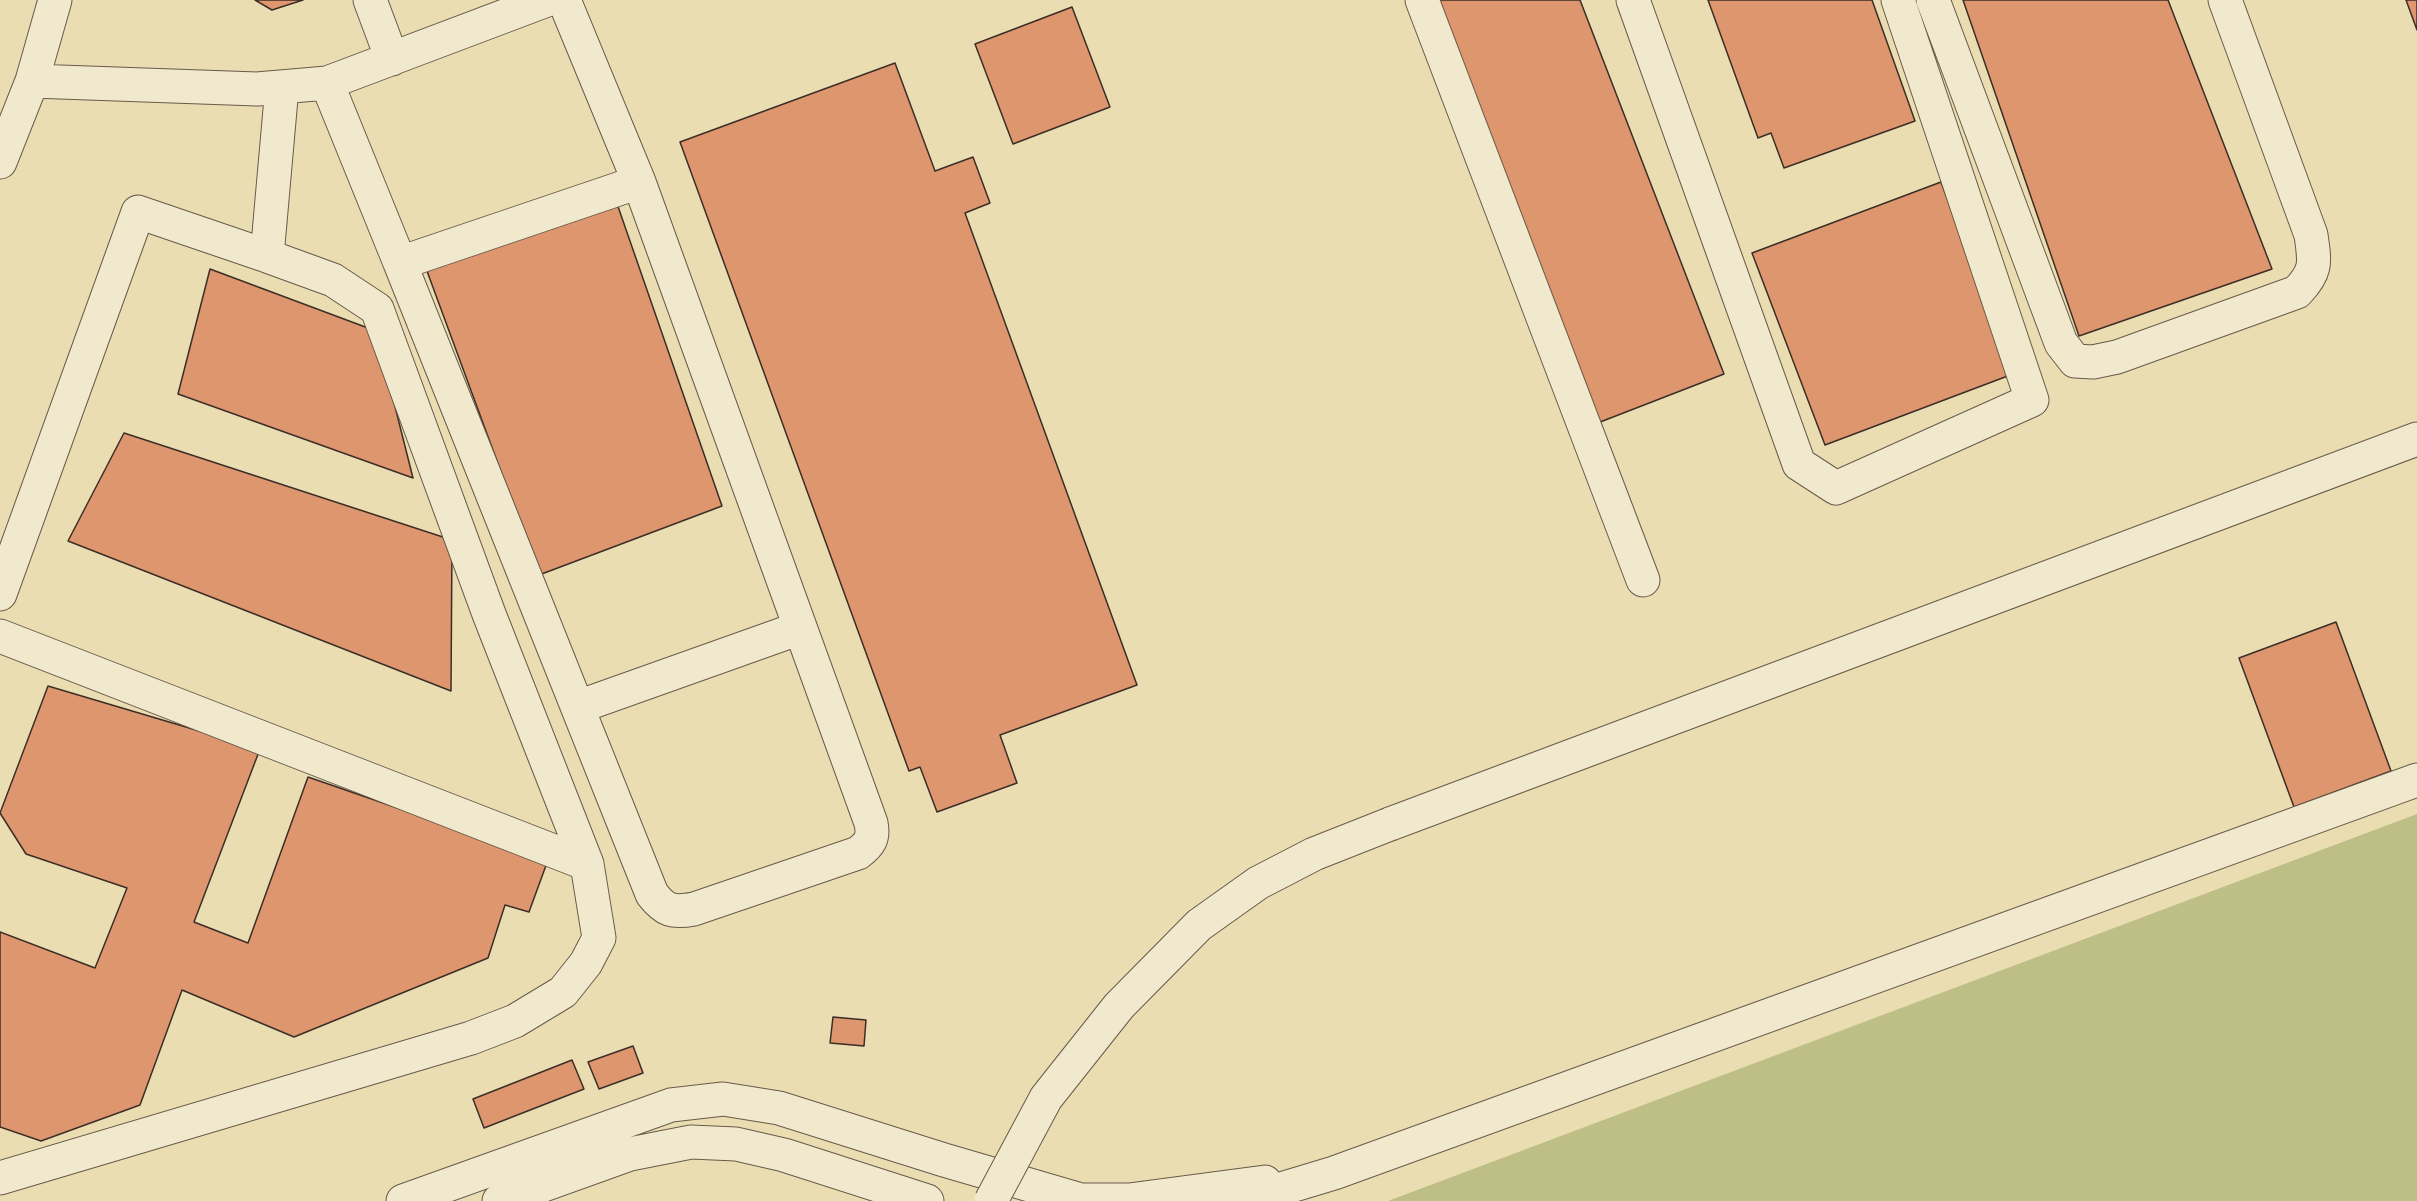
<!DOCTYPE html>
<html>
<head>
<meta charset="utf-8">
<style>
  body { margin:0 }
  canvas { display:block; background:#eaddb2 }
</style>
</head>
<body>
<canvas width="2417" height="1201"></canvas>
<script>
const g = document.querySelector('canvas').getContext('2d');
g.lineJoin = 'round';
function fillPath(path, color) { g.fillStyle = color; g.fill(path, 'evenodd'); }
function stroke(path, color, width, dash) { g.strokeStyle = color; g.lineWidth = width; g.lineCap = dash ? 'butt' : 'round'; g.setLineDash(dash || []); g.stroke(path); }
fillPath(new Path2D(`
  M2417,814V1201H1388Z`), '#bebf87');
const building = new Path2D(`
  M255,0H303L272,10Z
  M1433,0H1580L1724,374L1595,424Z
  M1708,0H1872L1915,121L1784,168L1771,133L1758,138Z
  M1963,0H2168L2272,269L2079,336Z
  M2406,0H2417V30Z
  M1072,7L1110,107L1013,144L975,44Z
  M895,63L935,171L973,157L990,203L965,213L1137,685L1000,735L1017,783L937,812L920,767L909,771L680,142Z
  M1941,182L2013,374L1825,445L1752,253Z
  M614,195L722,506L539,575L424,263Z
  M210,269L376,331L413,478L178,394Z
  M124,433L452,540L451,691L68,541Z
  M2336,622L2391,771L2294,807L2239,658Z
  M48,686L260,749L194,922L248,943L308,777L548,860L529,912L505,905L488,958L294,1037L182,990L140,1105L41,1141L0,1127V932L95,968L127,888L26,854L0,813Z
  M833,1017L866,1020L864,1046L830,1043Z
  M633,1046L643,1073L599,1089L588,1062Z
  M572,1060L584,1089L484,1128L473,1099Z`);
fillPath(building, '#dd966e');
stroke(building, '#3c2e27', 1.5);
const minor = new Path2D(`
  M370,0L392,59
  M1422,0L1643,580
  M1633,0L1799,464L1836,488L2032,400L1898,0
  M1933,0L2061,343L2075,361L2093,362L2117,357L2297,292C2317,271 2315,263 2311,235L2225,0
  M32,81L257,89L327,83L547,0
  M327,83L400,263L639,182L564,0
  M0,162L32,81L55,0
  M400,263L652,894C665,911 673,913 694,909L858,853C870,844 874,838 871,823L639,182
  M0,594L138,212L267,256L282,87
  M0,636L587,864
  M578,707L800,628
  M1390,824L2417,439
  M0,1178L471,1038L515,1021L563,992L586,963L599,938L587,864L489,614L377,309L333,280L267,256
  M403,1201L671,1105L723,1099L779,1108L944,1160L1081,1200H1129L1265,1182
  M499,1201L630,1154L691,1142L736,1144L784,1155L927,1201
  M1241,1201L1334,1173L2417,780`);
stroke(minor, '#685a4a', 35);
stroke(minor, '#f1e9cd', 33);
const minorBridge = new Path2D(`
  M991,1201L1046,1098L1119,1006L1199,925L1258,883L1314,854L1390,824`);
stroke(minorBridge, '#685a4a', 35, []);
stroke(minorBridge, '#f1e9cd', 33);
</script>
</body>
</html>
